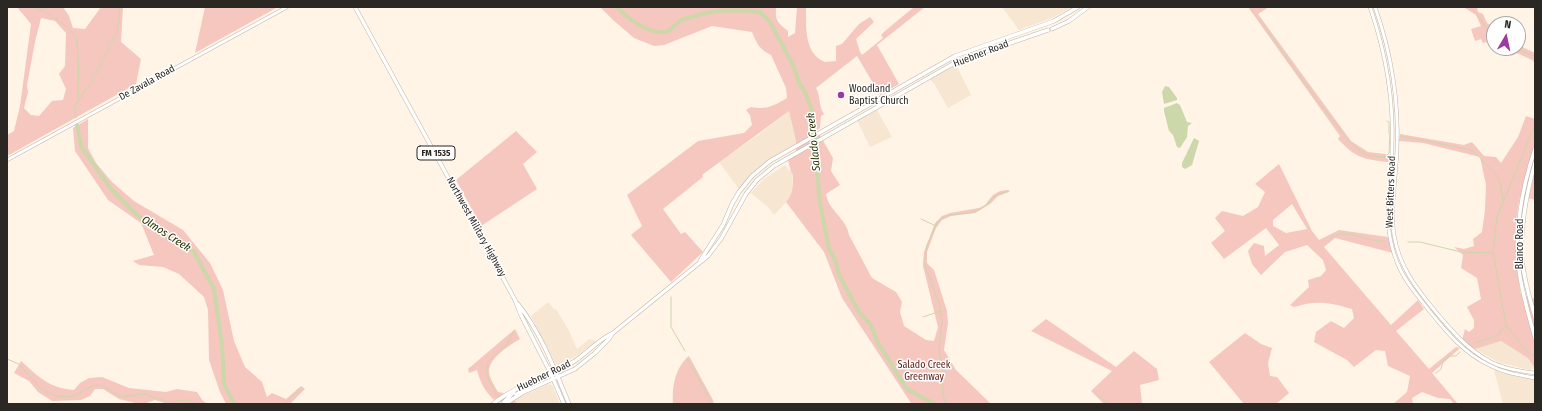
<!DOCTYPE html>
<html>
<head>
<meta charset="utf-8">
<style>
  body { margin:0 }
  #map { position:relative; width:1542px; height:411px; overflow:hidden; background:#fff4e6; font-family:"Fira Sans Condensed",sans-serif }
  canvas { display:block }
  .frame { position:absolute; inset:0; border:8px solid #2b2722; pointer-events:none }
  .north { position:absolute; left:1486px; top:16px; width:40px; height:40px; box-sizing:border-box; background:#fff; border:1px solid #aaa9a7; border-radius:50%; rotate:9deg; font-size:11px; font-weight:700; line-height:16px; text-align:center; color:#2b2722 }
  .north::after { content:''; display:block; margin:auto; width:14px; height:18px; background:#9b3aa2; clip-path:polygon(50% 0,100% 100%,50% 72%,0 100%) }
</style>
</head>
<body>
<div id="map">
<canvas width="1542" height="411"></canvas>
<div class="frame"></div>
<div class="north">N</div>
</div>
<script>
const g = document.querySelector('canvas').getContext('2d');
g.lineJoin = 'round';
function fillPath(path, color) { g.fillStyle = color; g.fill(path, 'evenodd'); }
function stroke(path, color, width, dash) { g.strokeStyle = color; g.lineWidth = width; g.lineCap = dash ? 'butt' : 'round'; g.setLineDash(dash || []); g.stroke(path); }
function drawText(font, color, halo, rows, align = 'center') {
  g.font = font + ' "Fira Sans Condensed",sans-serif'; g.lineWidth = 3; g.setLineDash([]); g.textBaseline = 'middle'; g.strokeStyle = halo; g.fillStyle = color; for (const [text, x, y, turn = 0] of rows) {
    g.save(); g.translate(x, y); g.rotate((+turn || 0) * Math.PI / 180); g.textAlign = isNaN(turn) ? turn : align; if (halo) g.strokeText(text, 0, 0); g.fillText(text, 0, 0); g.restore();
  }
}
fillPath(new Path2D(`
  M1002,7H1072L1054,17L1019,30Z
  M956,65L971,95L948,108L935,85L930,79Z
  M877,110L892,137L870,147L857,120Z
  M789,111L797,143L762,165L739,189L719,162L757,136Z
  M785,165L793,175L791,197L774,215L768,207L751,193L764,179Z
  M548,302L555,310L556,309L568,329L577,349L589,339L596,341L579,354L560,366L556,365L531,316Z
  M1496,339L1518,349L1534,361V368L1530,370L1500,363L1475,349Z
  M1494,370L1518,377L1535,379V404H1503Z
  M549,384L552,385L560,404H517L515,399Z`), '#f6e6d2');
fillPath(new Path2D(`
  M17,7H63L69,16L73,28L85,29L101,7H123L121,42L141,59L136,84L9,155L7,154V135L14,131L20,106L31,24ZM41,18L55,21L66,33L65,66L59,74L66,89L63,100L52,101L39,116L31,115L24,108L28,92L27,85L35,42Z
  M205,7H278L195,53Z
  M600,7H776C775,21 778,23 788,31V37L795,33L797,7H806C806,26 804,54 825,62L836,61V46L842,44L859,24L870,17L874,22L856,39L860,52L862,55L883,38L881,35L885,31L914,7H925L877,45L899,84L880,95L857,56L816,88C821,97 818,105 824,114L821,116L820,128L817,130L833,158L831,171L840,185L826,194C828,210 847,219 849,235L872,278L896,292L902,302L900,312L904,326L926,340L934,341L938,327L923,266L924,252L935,223L942,216L950,213L979,208L985,205L993,195L1000,191L1008,190L1009,192L998,196L990,204L975,213L951,216L942,220L936,228L927,252V263L934,270L947,311L948,323L944,350L956,370L991,404L911,403L842,298L824,252L786,202C793,195 793,185 793,175L791,172L788,160L796,155V141L789,111L702,175L703,177L663,209L681,234L685,232L703,252L671,282L631,235L642,226L627,195L698,141L744,133L752,125L750,115L746,110L751,107C767,110 773,106 787,98L786,88L771,55C759,49 757,44 752,32L712,26L664,45L654,46L634,38L613,20Z
  M1248,7H1269L1258,14L1351,141L1368,152L1386,154L1389,159V164L1388,162C1362,159 1356,158 1338,139L1340,136Z
  M1470,7H1477L1478,12L1483,14L1487,23L1494,28V40L1486,37L1487,42L1483,43L1481,39L1475,41L1471,29L1481,26L1476,15L1465,8Z
  M1518,45L1535,53V63L1532,60L1506,48H1518Z
  M1526,116L1535,119V200L1520,196C1513,229 1515,262 1521,295L1535,299V368L1528,358L1501,341L1475,349L1462,340L1465,329L1469,332L1474,328V320L1467,307L1481,299L1477,278L1461,268L1463,255L1454,247L1464,249L1474,246L1473,239L1482,232L1485,210L1486,185L1480,157L1423,143L1399,141L1400,134L1464,145L1472,142L1484,156L1496,157L1501,163L1518,137Z
  M88,119V148L96,163L112,182L134,201L183,230L210,263L223,290L234,341L245,367L262,382L267,397L272,393L286,399L301,386L305,389L290,404H226L220,392L209,360L208,310L204,297L179,274L163,267L139,265L133,261L154,255L141,223L108,200L75,151L73,128Z
  M516,131L537,152L523,164L537,189L481,226L456,180Z
  M1279,164L1312,231L1319,240L1339,230L1388,237L1393,253L1335,238L1324,247L1391,325L1418,300L1424,309L1396,331L1429,369L1456,347L1460,348L1432,373L1458,404H1454L1450,399L1438,398L1422,392L1412,398L1413,404H1393L1407,392L1410,376L1388,366L1385,351L1376,350L1354,367L1347,360L1314,342L1316,332L1331,321L1344,328L1354,318L1352,309C1330,302 1315,300 1294,307L1290,305L1309,287L1308,280L1321,276L1326,270L1323,260L1307,245L1285,252L1261,275L1252,264L1248,251L1254,243L1264,246L1265,256L1279,245L1266,228L1224,259L1211,243L1225,231L1215,218L1222,211L1243,216L1258,207L1265,192L1255,184ZM1292,204L1307,229L1286,233L1273,226V220Z
  M1046,319L1116,367L1134,351L1157,369L1159,380L1140,385L1142,404H1104L1091,391L1112,371L1031,331Z
  M515,329L520,339C510,345 489,358 489,371C489,378 495,386 498,392C506,393 514,396 517,404H502L497,398L494,400C484,390 481,384 477,370L469,373L468,369Z
  M1245,333L1261,344L1272,348L1268,363L1270,376L1277,377L1289,393L1276,404H1244L1209,362Z
  M689,356L713,400L714,404H673C672,386 675,368 689,356Z
  M21,361C39,377 49,388 74,390L80,383L89,378L102,377L129,388L166,392L177,389L197,392L203,401L208,404H167L155,400L144,404H139L119,399L103,389H95L90,396L81,400L52,401L38,392L29,381L14,373Z`), '#f6c7be');
fillPath(new Path2D(`
  M1165,86L1169,87L1177,98V100L1164,104L1162,92Z
  M1177,103L1180,105L1187,122L1192,123L1188,126L1187,137L1180,148L1177,147L1173,135L1169,131L1164,111V108Z
  M1194,138L1199,141L1192,165L1185,169L1182,167V163Z`), '#ccd7aa');
stroke(new Path2D(`
  M36,7L44,11
  M1471,8C1482,17 1483,29 1494,34
  M47,13C56,19 70,28 75,37C80,46 78,87 78,99
  M1260,20L1317,100L1352,145L1364,153L1371,156L1386,157L1389,153L1390,133
  M1516,48L1535,57
  M76,118L74,109L78,101L93,80L117,32L120,12L118,7
  M1387,121L1389,122V133
  M1401,136L1472,150L1499,178L1503,200
  M921,219L936,226
  M1330,239C1333,237 1338,234 1341,234C1355,233 1371,242 1385,241
  M1408,242H1420L1461,252L1493,253
  M671,297V327L685,351
  M923,317L941,311
  M1475,343L1499,335L1503,328L1507,326
  M1534,356L1525,349L1506,325L1493,252L1497,217L1535,125
  M687,358L712,404
  M7,359L19,364L40,388L56,396L69,397L78,394L91,386L98,385L103,386L121,397L144,394L169,402L184,400H189L196,404
  M1436,373L1441,369L1443,361L1449,356H1456L1460,352
  M1095,392L1108,404
  M498,397L489,381L486,371L488,362L509,342L513,332
  M284,404L301,388
  M945,404L941,379L943,370L939,353L942,320L940,306L924,263L927,245L938,221C950,211 965,216 977,211C986,207 990,200 997,195C1001,193 1005,192 1009,191`), '#ccd7aa', 1);
stroke(new Path2D(`
  M617,7C627,18 652,37 668,31C672,29 676,24 680,21C685,18 692,17 698,15C716,10 741,10 760,12L770,22L783,46L794,67L800,85L804,90L811,107L816,143L819,197L823,218L829,249L836,262L839,275L859,312L871,325L877,341L907,389L934,404
  M77,125L81,146L111,189L137,215L166,236L194,252L214,289L222,345L224,383L234,404`), '#ccd7aa', 4);
const secondary = new Path2D(`
  M1370,7C1386,53 1394,101 1392,149C1392,178 1385,209 1390,237C1392,249 1396,261 1401,271C1408,285 1418,296 1427,308C1445,330 1462,352 1489,365C1504,373 1519,375 1535,378
  M1375,7C1391,52 1399,102 1397,150C1396,178 1390,208 1394,235C1399,266 1416,288 1435,311C1452,331 1468,350 1491,362C1505,369 1520,371 1535,373
  M7,160L287,7`);
const primary = new Path2D(`
  M355,7L515,300L521,315L551,374L564,404
  M1052,29L1069,21L1088,7
  M1535,149C1522,188 1514,229 1519,270C1522,293 1529,316 1535,338
  M1535,163C1526,195 1520,227 1522,260C1524,280 1530,299 1535,317
  M700,261L723,225L732,204L739,192L752,176L770,161L955,56L1054,21L1078,7
  M518,304C541,333 555,370 569,404
  M516,395L531,384
  M503,403L514,392
  M493,404C516,385 546,378 570,364C586,355 597,340 613,333L708,256L721,239L746,194L757,180L774,166L958,61L1048,30
  M505,404L522,393L575,369L595,353L609,339L612,334`);
stroke(secondary, '#c0b5a8', 4);
stroke(primary, '#c0b5a8', 4.5);
stroke(secondary, '#fff', 3);
stroke(primary, '#fff', 3.5);
for (const [x, y, r, color] of [
  [841,95,4,"#9b3aa2"]
]) { const dot = new Path2D(); dot.arc(x, y, r, 0, 2 * Math.PI); g.fillStyle = color; g.fill(dot); stroke(dot, '#fff', 1.5); }
for (const [x, y, w] of [
  [436,153,38]
]) { const box = new Path2D(); box.roundRect(x - w / 2, y - 7, w, 14, 3); g.fillStyle = '#fff'; g.fill(box); stroke(box, '#2b2722', 1); }
drawText('bold 9px', '#2b2722', null, [
  ["FM 1535",436,153]
]);
drawText('10px', '#2b2722', '#fff', [
  ["Huebner Road",981,54,-21],
  ["De Zavala Road",147,83,-29],
  ["West Bitters Road",1391,192,-88],
  ["Northwest Military Highway",476,227,61],
  ["Blanco Road",1520,244,-90],
  ["Huebner Road",544,376,-26]
]);
drawText('10px', '#2b2722', '#fff', [
  ["Woodland",849,89],
  ["Baptist Church",849,101]
], 'left');
drawText('10px', '#591d14', '#fff', [
  ["Salado Creek",924,365],
  ["Greenway",924,377]
]);
drawText('italic 11px', '#293200', '#fff', [
  ["Salado Creek",814,142,-96],
  ["Olmos Creek",166,234,33]
]);
</script>
</body>
</html>
